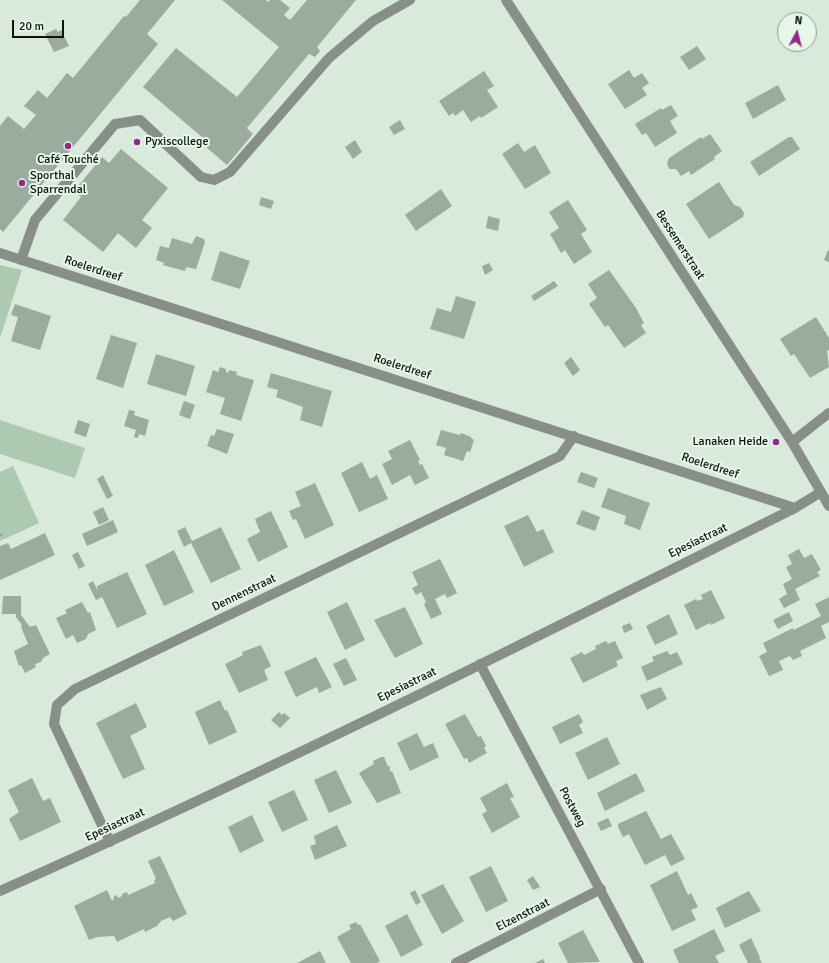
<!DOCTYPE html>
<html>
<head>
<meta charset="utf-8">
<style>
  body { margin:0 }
  #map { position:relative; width:829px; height:963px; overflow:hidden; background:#d9e9dc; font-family:Signika,sans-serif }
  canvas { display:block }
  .north { position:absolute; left:777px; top:12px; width:40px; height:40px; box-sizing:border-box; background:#e6f6e9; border:1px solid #8f9b91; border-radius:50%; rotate:7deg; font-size:11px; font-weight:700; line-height:16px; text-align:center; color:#0c120e }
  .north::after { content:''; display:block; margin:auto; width:14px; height:18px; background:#92288b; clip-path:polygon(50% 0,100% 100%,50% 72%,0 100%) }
  .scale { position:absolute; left:12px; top:20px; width:52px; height:18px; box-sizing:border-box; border:2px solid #0c120e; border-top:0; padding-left:5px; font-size:12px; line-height:14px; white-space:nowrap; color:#0c120e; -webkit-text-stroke:3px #e6f6e9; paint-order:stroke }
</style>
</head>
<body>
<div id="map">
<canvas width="829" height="963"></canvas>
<div class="north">N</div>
<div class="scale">20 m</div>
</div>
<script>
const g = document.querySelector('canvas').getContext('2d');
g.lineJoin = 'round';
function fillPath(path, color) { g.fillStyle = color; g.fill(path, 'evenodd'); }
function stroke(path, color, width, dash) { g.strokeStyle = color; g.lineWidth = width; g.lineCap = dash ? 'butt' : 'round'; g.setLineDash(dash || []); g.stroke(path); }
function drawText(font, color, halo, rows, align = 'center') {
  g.font = font + ' Signika,sans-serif'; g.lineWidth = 4; g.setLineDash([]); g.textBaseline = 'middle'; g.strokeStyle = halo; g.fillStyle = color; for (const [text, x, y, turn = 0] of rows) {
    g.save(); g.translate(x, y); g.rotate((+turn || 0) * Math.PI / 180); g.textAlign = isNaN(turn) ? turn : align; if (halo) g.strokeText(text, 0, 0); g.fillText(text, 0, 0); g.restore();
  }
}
fillPath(new Path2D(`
  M0,265L22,270L0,338Z
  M0,420L85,448L75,478L0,454Z
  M13,466L39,523L0,541V472Z`), '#adc9b2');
fillPath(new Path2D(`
  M140,0H175L147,34L158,44L3,232L0,229V126L8,116L24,129L36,115L24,106L38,90L47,98L67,73L73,78L124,16L126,17Z
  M222,0H266L268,2L270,0H280L290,8L284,15L290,20L307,0H356L317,47L320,51L315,57L309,54L247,128L253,134L227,165L206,147L209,143L143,87L176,48L237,97L279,47Z
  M56,29L58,32L61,30L69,46L54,52L45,34Z
  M697,46L706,59L689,70L680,57Z
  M629,70L634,78L642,73L649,83L642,88L647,95L625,109L608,84Z
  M484,71L494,86L487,90L498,107L481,118L480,116L471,122L463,110L455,116L453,113L449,116L439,101Z
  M778,85L786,100L753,119L745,103Z
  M671,105L678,116L670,121L677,133L655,147L646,133L642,135L635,124L661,108L662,110Z
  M400,120L405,129L394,135L389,127Z
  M710,134L722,151L714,157L715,159L691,175L689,171L681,176L676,169H669L667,163L669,158L701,137L702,139Z
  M789,137H792L800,149L759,176L750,162Z
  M355,140L362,152L353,159L345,147Z
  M518,143L524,152L535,145L551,173L525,189L502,154Z
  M121,149L168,188L142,220L152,228L136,248L118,233L103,252L63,220L81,197L74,191L102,157L109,163Z
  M719,182L734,205L740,207L744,213L743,217L709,239L686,204Z
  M441,189L452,206L416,231L405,215Z
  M261,197L274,201L271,209L259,205Z
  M568,200L587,230L581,234L592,252L574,264L565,250L561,253L550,234L559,228L549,212Z
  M488,216L500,219L498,231L486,228Z
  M196,236L204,239L205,242L196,269L186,267L185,271L163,265L164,263L156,260L160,246L169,248L172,238L192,244Z
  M828,250L829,251V262L824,260Z
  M220,251L250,261L240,289L211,280Z
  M489,263L493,270L485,275L482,266Z
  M609,270L636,308L644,323L641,325L646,333L624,348L608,325L605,327L589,304L597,298L588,284Z
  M554,281L558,286L534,301L531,296Z
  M456,296L476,302L464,339L430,329L437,308L451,312Z
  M15,304L51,316L40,350L11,341L18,317L11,315Z
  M816,317L829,338V350L827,351L829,367L810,378L794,354L791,356L780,339Z
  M111,335L137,343L123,388L96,379Z
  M156,354L195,366L186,396L147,384Z
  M571,357L580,370L573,376L564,363Z
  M220,367L226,369V372L228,373L229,370L237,372L236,375L254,380L241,421L220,414L225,398L206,392L213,370L218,372Z
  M271,373L332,391L322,427L300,420L303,407L276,397L278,390L267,387Z
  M184,401L195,405L190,419L179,415Z
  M129,410L135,411L134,415L149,420L145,436L139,434L138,438L134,437L136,430L124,426Z
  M78,420L90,424L86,437L74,433Z
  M217,429L234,434L227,454L207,446L211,435L214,436Z
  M441,430L460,435L461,433L471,437V438L474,440L470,452L467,451L463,461L444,455L446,448L436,445Z
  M410,440L420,460L418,461L420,465L422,464L429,478L415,485L410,475L392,485L382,464L392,459L388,451Z
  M362,462L370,479L377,475L388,499L359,512L341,473Z
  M581,472L598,478L594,488L577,482Z
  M103,475L113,496L107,499L97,479Z
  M315,483L334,525L305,539L296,519L293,520L289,511L301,506L295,492Z
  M608,488L650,503L640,530L624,524L626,516L601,507Z
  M103,507L109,520L99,525L93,512Z
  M582,510L600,517L595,531L576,524Z
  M271,511L288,547L258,562L247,539L260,532L255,519Z
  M528,515L537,532L543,529L554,552L524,567L504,526Z
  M113,520L118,532L87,546L82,534Z
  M185,527L192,541L221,527L241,569L211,583L191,543L184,547L177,531Z
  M45,533L55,555L0,580V546L8,543L11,549Z
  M799,549L804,558L812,554L821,570L817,572L820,576L795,589L800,600L784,608L779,599L787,594L783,584L792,579L786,567L792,564L788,555Z
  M174,550L194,592L164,606L145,565Z
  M78,552L85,566L79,569L72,555Z
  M440,559L457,593L447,598L445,594L435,599L442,614L431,619L424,604L426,602L421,592L416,595L412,588L418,585L412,572Z
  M127,572L147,614L117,628L102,597L96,600L88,584L93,581L98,591L97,586Z
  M711,590L725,618L711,625L710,623L696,630L684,605L696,599L697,601L703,599L701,595Z
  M3,596H21V615L30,627L36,625L50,654L43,658L41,662L35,664L36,667L25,673L21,665L19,666L14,651L28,644L21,627L22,625L16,617V614H2Z
  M829,597V622L821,626L826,638L800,651L802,656L793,660L790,656L779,661L783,670L769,676L759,656L767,652L763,643L793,628L794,630L821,616L815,604Z
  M82,602L88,613L90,612L96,630L88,634L86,639L77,643L73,635L66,639L56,618L67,613L65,610Z
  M347,602L365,640L345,650L327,612Z
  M405,607L423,644L395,658L374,620Z
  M789,612L793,621L778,629L773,620Z
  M669,614L678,634L655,645L646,626Z
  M630,623L633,629L624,633L622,626Z
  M606,641L608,644L615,641L623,658L616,661L618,666L583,683L570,658L582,652L584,655L596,649L595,646Z
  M261,645L271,666L264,670L268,680L239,693L225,664L243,655L242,652Z
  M667,651L670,655L677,652L683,664L647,681L641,667L654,661L652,657Z
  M316,657L332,687L319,693L317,687L296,697L284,672Z
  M346,658L357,680L344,686L333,664Z
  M661,687L667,699L647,710L640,695Z
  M220,700L225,711L227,710L237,732L209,745L195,712Z
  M136,703L147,727L130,736L145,769L123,779L96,723Z
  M279,712L282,715L284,713L290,718L280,728L271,720Z
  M465,714L478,737L481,736L486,746L484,748L487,753L469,763L467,758L464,759L445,724Z
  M579,714L583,722L579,725L583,733L560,744L552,727Z
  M417,733L424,747L433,743L439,757L410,771L397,743Z
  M607,737L620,764L588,780L575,753Z
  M381,757H384L388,767L390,766V772L392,771L401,793L377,803L359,773L374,764L373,761Z
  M336,770L352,803L329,813L314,780Z
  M636,773L645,791L605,811L597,793Z
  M32,778L43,801L50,798L61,822L20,841L9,819L19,812L8,790Z
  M507,783L514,797L510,798L520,817L492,833L482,814L487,811L480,798Z
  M294,790L308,820L282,832L268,802Z
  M646,811L661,839L671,834L685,859L671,866L665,855L645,865L629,834L623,837L618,827V824Z
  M252,815L264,841L240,853L228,827Z
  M608,818L612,826L601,831L597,823Z
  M337,825L347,846L315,860L310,846L316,844L314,836Z
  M160,856L187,914L173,921L170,917L161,921L157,926L145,932L144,929L117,942L114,936L97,937L89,940L74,906L107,890L112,901L114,899L113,897L117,895L118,898L122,896V894L127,892L128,895L155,883L154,880L156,879L148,861Z
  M491,866L508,901L486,912L469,877Z
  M677,871L688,895L691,893L698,907L691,910L696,920L672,931L650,885Z
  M533,876L540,887L533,890L527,880Z
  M443,884L464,921L442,934L421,895Z
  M415,890L421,902L416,905L410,893Z
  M749,891L761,911L725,928L716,908Z
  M407,914L423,945L401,957L385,926Z
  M356,922L358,925L360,924L380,961L377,963H351L337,937L351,929L349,925Z
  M714,929L725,951L715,956L719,963H679L673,950Z
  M583,930L600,962L568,963L558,943Z
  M751,938L760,957H759L762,963H748L739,945Z
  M320,951L326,963H297Z
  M543,959L545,963H535Z`), '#9bab9e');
stroke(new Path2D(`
  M0,534L1,536`), '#909d93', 2.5, [3, 3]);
stroke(new Path2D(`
  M506,0L792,442L829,506
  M0,253L795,508
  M21,260L35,220L115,124L140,120L201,177L214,180L230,172L329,58L373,21L410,0
  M792,442L829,413
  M480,664L639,963
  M110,842L54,724L57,705L75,689L560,456L574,436
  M0,891C269,772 532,639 795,508L821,492
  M456,963L601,889`), '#888f89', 10);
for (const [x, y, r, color] of [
  [137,142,4,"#92288b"],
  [68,146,4,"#92288b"],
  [22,183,4,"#92288b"],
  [776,442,4,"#92288b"]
]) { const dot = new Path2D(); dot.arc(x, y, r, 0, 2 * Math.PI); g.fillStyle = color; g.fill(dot); stroke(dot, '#e6f6e9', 1.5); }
drawText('12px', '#0c120e', '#e6f6e9', [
  ["Pyxiscollege",145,142],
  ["Café Touché",68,160,"center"],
  ["Sporthal",30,176],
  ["Sparrendal",30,190],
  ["Lanaken Heide",768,442,"right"]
], 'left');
drawText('12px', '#0c120e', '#e6f6e9', [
  ["Bessemerstraat",680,245,57],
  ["Roelerdreef",93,269,18],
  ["Roelerdreef",402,367,18],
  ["Roelerdreef",710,466,18],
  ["Epesiastraat",698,541,-26],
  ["Dennenstraat",244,593,-26],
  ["Epesiastraat",407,685,-26],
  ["Postweg",572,807,62],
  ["Epesiastraat",115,825,-25],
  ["Elzenstraat",523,915,-27]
]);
</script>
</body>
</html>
